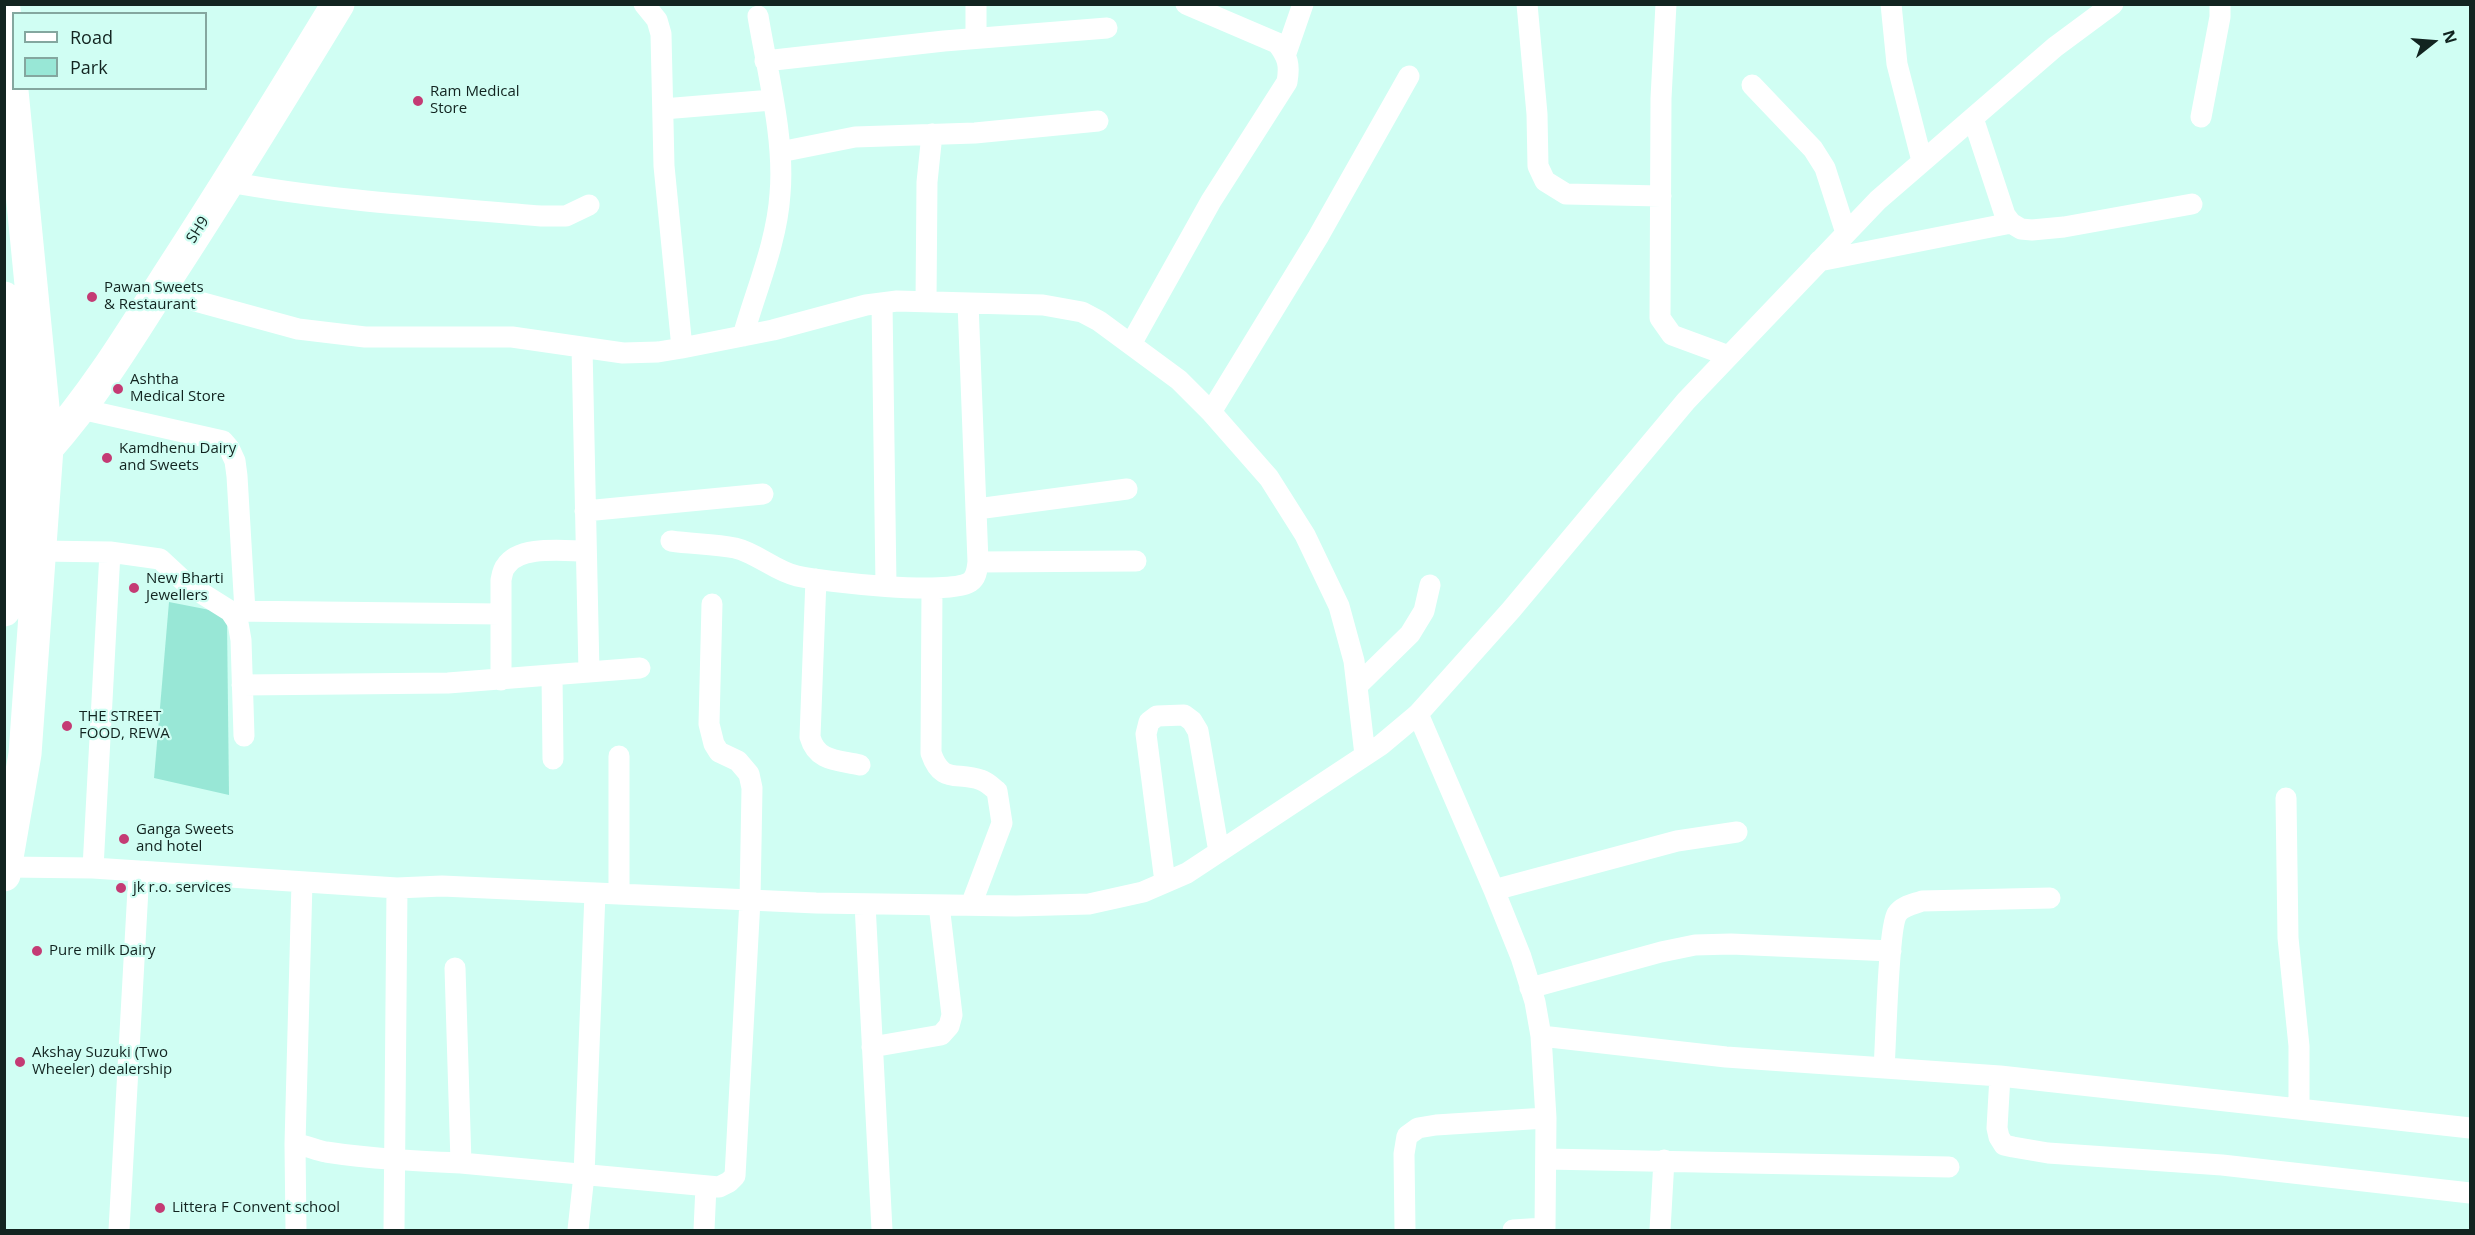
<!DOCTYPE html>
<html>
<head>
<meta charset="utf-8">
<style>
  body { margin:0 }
  #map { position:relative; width:2475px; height:1235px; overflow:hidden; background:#d0fef3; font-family:"Open Sans",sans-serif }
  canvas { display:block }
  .frame { position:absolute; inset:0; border:6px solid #122420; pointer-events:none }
  .legend { position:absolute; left:12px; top:12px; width:195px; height:78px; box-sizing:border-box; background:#d0fef3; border:2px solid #84a79f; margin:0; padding:8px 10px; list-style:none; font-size:18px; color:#122420 }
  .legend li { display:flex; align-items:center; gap:12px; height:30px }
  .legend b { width:30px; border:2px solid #84a79f }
  .north { position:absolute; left:2403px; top:12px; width:60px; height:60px; -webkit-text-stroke:4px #d0fef3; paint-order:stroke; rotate:73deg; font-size:16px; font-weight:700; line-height:24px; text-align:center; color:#122420 }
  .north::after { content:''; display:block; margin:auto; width:21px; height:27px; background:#122420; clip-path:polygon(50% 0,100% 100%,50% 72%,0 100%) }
</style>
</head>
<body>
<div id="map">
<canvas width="2475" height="1235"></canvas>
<div class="frame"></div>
<ul class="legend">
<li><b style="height:8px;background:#fff"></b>Road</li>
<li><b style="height:16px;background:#98e7d6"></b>Park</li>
</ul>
<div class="north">N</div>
</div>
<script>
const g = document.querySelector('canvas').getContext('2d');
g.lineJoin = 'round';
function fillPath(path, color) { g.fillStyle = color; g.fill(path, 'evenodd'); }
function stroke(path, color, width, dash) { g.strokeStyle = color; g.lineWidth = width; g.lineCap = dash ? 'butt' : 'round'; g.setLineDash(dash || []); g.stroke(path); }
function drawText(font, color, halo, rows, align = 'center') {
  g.font = font + ' "Open Sans",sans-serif'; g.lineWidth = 4.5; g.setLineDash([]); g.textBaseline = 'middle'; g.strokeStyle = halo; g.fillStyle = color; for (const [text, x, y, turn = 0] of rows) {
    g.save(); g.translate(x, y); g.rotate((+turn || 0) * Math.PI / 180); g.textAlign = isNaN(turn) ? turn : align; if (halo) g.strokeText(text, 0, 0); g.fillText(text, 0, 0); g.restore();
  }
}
fillPath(new Path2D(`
  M169,602L215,611L227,621L229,795L154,778Z`), '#98e7d6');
stroke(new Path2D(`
  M644,4L657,20L661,34L664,166L682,348
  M1527,4L1537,114L1538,166L1545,181L1566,194L1661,196
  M1666,4L1661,98L1660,318L1672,335L1729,356
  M1891,4L1897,64L1922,161
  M976,38V4
  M1286,53L1303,4
  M765,61L944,41L1107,28
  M1752,85L1813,149L1825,168L1846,233
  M663,109L772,100
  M2201,117L2220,17V4
  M1973,118L2005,215L2011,223L2021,229L2032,230L2064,227L2192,204
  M780,152L855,137L975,133L1098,121
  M229,182C332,201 437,207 541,216H566L589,205
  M1819,261L2011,223
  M159,291L298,329L365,337H512L623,353L658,352L682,348L773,330L866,305L897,301L1043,305L1082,312L1099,321L1179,380L1211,412L1269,478L1305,535L1339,606L1354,661L1365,755
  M926,302L927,182L932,134
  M882,303L886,585
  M743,336C756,290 777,242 780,194C785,138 767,71 758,16
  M1131,344L1211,201L1287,82C1290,65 1288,57 1277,43L1186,4
  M582,347L589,672
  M81,409L223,441L229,448L235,461L237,476L245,611
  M1211,412L1318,237L1409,76
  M977,509L1127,489
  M585,511L763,494
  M671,541C692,544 714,544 735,548C757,553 775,571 797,576C824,582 949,596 970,582C977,577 977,569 978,562L968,303
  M40,551L110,552L160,559L187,584L230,611L238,623L241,640L244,736
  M978,562L1136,561
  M816,579L810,737C817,762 838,760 860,765
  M932,588L931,753C942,785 957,771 981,780C987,782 992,787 997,791L1002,823L971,905
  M231,611L500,614
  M552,675L553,759
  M501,680V580C502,575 503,569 506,566C519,545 564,551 586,551
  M242,685L448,683L640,668
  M1357,686L1410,634L1424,611L1430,585
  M1418,714L1494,890L1521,957L1535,1002L1541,1036L1546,1118L1545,1228L1513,1230
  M619,756V894
  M2286,798L2288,938L2299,1046V1109
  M7,867L93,868L397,888L442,886L816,903L1016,906L1089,904L1143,892L1187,873L1381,745L1418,714L1511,610L1686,401L1878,200L2055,47L2113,4
  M93,868L110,552
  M302,882L295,1144C306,1145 315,1150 326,1152C371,1159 416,1161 461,1163
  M1165,882L1146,734L1149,722L1157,716L1184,715L1192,721L1198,731L1219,852
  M1494,890L1677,841L1737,832
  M865,904L882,1230
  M455,968L461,1163L719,1187L729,1182L735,1176L750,900L752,788L749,774L738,761L719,752L714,744L709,724L712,604
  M1530,988L1661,952L1695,945L1731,944L1891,951
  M1541,1036L1726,1057L2000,1076L2470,1128
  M872,1047L941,1035L949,1026L952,1015L939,905
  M1884,1068C1886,1043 1888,929 1897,914C1902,906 1914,904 1922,901L2050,898
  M2000,1076L1997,1128L1999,1137L2004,1145L2013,1147L2048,1153L2222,1165L2470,1193
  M295,1144L296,1230
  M1546,1159L1949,1167
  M119,1230L139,871
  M394,1230L397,888
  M578,1230L584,1175L595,893
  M704,1230L706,1186
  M1405,1230L1404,1154L1407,1136L1418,1128L1436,1125L1546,1118
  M1660,1230L1664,1160`), '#fff', 21);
stroke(new Path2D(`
  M4,9L47,448L25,754L4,875
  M4,298L15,438L4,610
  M47,448C94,395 130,336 168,276C226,187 282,96 338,4`), '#fff', 33);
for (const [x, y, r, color] of [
  [418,101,6,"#c43b74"],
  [92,297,6,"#c43b74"],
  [118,389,6,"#c43b74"],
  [107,458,6,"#c43b74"],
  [134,588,6,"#c43b74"],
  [67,726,6,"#c43b74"],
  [124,839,6,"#c43b74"],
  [121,888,6,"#c43b74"],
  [37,951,6,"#c43b74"],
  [20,1062,6,"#c43b74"],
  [160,1208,6,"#c43b74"]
]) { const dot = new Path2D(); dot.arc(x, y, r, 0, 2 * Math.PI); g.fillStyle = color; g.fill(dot); stroke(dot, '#d0fef3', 2); }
drawText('15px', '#122420', '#d0fef3', [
  ["Ram Medical",430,92],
  ["Store",430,109],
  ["Pawan Sweets",104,288],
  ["& Restaurant",104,305],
  ["Ashtha",130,380],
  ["Medical Store",130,397],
  ["Kamdhenu Dairy",119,449],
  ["and Sweets",119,466],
  ["New Bharti",146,579],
  ["Jewellers",146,596],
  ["THE STREET",79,717],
  ["FOOD, REWA",79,734],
  ["Ganga Sweets",136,830],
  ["and hotel",136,847],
  ["jk r.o. services",133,888],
  ["Pure milk Dairy",49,951],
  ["Akshay Suzuki (Two",32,1053],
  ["Wheeler) dealership",32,1070],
  ["Littera F Convent school",172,1208]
], 'left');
drawText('15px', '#122420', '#d0fef3', [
  ["SH9",198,230,-57]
]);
</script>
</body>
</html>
